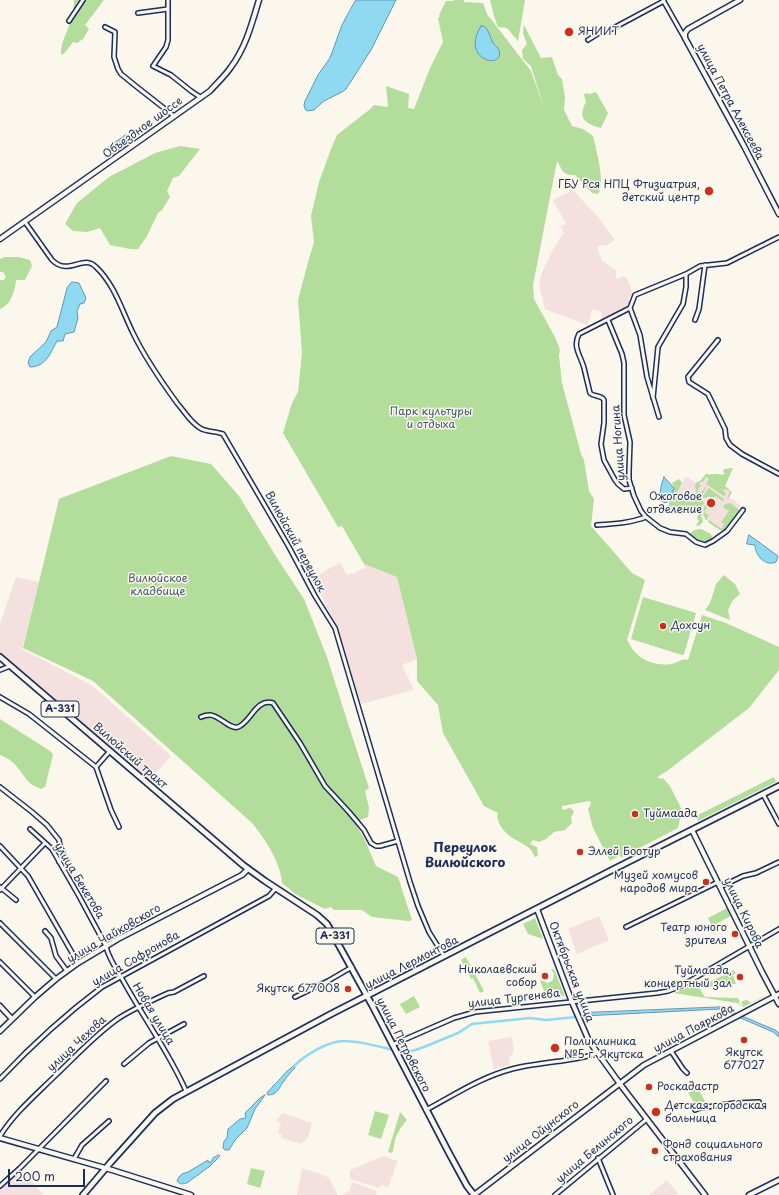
<!DOCTYPE html>
<html>
<head>
<meta charset="utf-8">
<style>
  body { margin:0 }
  #map { position:relative; width:779px; height:1195px; overflow:hidden; background:#fbf7ec; font-family:"Playpen Sans",sans-serif }
  canvas { display:block }
  .scale { position:absolute; left:8px; top:1169px; width:77px; height:18px; box-sizing:border-box; border:2px solid #1b2f5e; border-top:0; padding-left:5px; font-size:12px; line-height:14px; white-space:nowrap; color:#1b2f5e; -webkit-text-stroke:3px #fbf7ec; paint-order:stroke }
</style>
</head>
<body>
<div id="map">
<canvas width="779" height="1195"></canvas>
<div class="scale">200 m</div>
</div>
<script>
const g = document.querySelector('canvas').getContext('2d');
g.lineJoin = 'round';
function fillPath(path, color) { g.fillStyle = color; g.fill(path, 'evenodd'); }
function stroke(path, color, width, dash) { g.strokeStyle = color; g.lineWidth = width; g.lineCap = dash ? 'butt' : 'round'; g.setLineDash(dash || []); g.stroke(path); }
function drawText(font, color, halo, rows, align = 'center') {
  g.font = font + ' "Playpen Sans",sans-serif'; g.lineWidth = 3; g.setLineDash([]); g.textBaseline = 'middle'; g.strokeStyle = halo; g.fillStyle = color; for (const [text, x, y, turn = 0] of rows) {
    g.save(); g.translate(x, y); g.rotate((+turn || 0) * Math.PI / 180); g.textAlign = isNaN(turn) ? turn : align; if (halo) g.strokeText(text, 0, 0); g.fillText(text, 0, 0); g.restore();
  }
}
fillPath(new Path2D(`
  M573,190L597,216L615,240L606,246L604,244L597,247L602,261L616,270V279L624,276L629,282L633,296L629,297V301L632,300L629,306L604,321L601,318L602,312L593,309L587,325L545,309L539,285L541,275L549,257L560,238L564,233L560,226L566,224L553,200Z
  M706,474L731,492L729,497L740,505L724,531L699,513L700,512L676,495V492L686,476L696,483L700,482Z
  M340,563L347,575L352,573L353,574L365,568L364,564L397,577L417,659L402,665L414,690L361,704L338,629L313,579L326,570Z
  M16,577L39,582L22,649L93,686L171,756L149,780L0,654V624Z
  M599,916L609,940L577,954L568,929Z
  M512,1037L514,1050L512,1055L509,1056L510,1065L494,1069L488,1041Z
  M282,1113L312,1123L308,1137L302,1144L281,1138L282,1134L278,1133L281,1123L277,1121V1119L279,1118Z
  M383,1156L398,1161L388,1187L381,1185L379,1188L350,1179V1170Z
  M302,1168L321,1174L329,1178L338,1195H297Z
  M22,1171L44,1195H0V1190Z
  M667,1180L679,1195H649Z
  M352,1182L377,1191L376,1195H342L350,1190Z`), '#f4e0de');
fillPath(new Path2D(`
  M74,0H104L85,25L89,29L83,39L77,43L73,42L64,54H61C60,42 70,28 72,16C73,11 74,5 74,0Z
  M454,0H464V2L483,3L487,14L531,71L544,108L531,66L523,59L522,50L527,44L523,33L524,25L541,58L552,57L558,75L562,79L565,97L564,110L572,126L583,129L593,136C596,149 606,184 598,194L592,193L575,175C562,176 563,170 557,161L533,285L534,299L556,339L560,350L559,355L562,383L581,454L584,460L589,491L594,499L591,526L632,573L645,580L627,640C630,644 632,650 636,653C644,662 659,666 671,664C678,663 681,658 688,660L702,615L726,623L779,647V670L749,708L667,771L657,777L661,779L663,778L670,786L682,810L678,828L622,857L619,856L610,861L593,828L588,809L591,804L590,801L562,806V809L563,810L569,808L572,809L574,812L571,817L572,823L565,830L554,832L546,839L539,842L533,840L530,844L537,847L538,856L535,857C534,855 532,851 530,849C525,844 517,841 511,837C504,832 495,821 498,813L484,806L443,733L438,705L417,681V659L397,577L364,564L342,526L338,527L283,433L292,403L298,392L302,353L298,300L308,262L314,242L311,216L319,182L331,149L337,135L369,110L374,105L388,107L386,86L409,94L408,108L414,109L430,68L443,42L438,18L440,16L439,15L446,1H453Z
  M490,0H525L518,41L507,28L498,27L494,16Z
  M596,92L608,113L601,128C585,124 577,118 586,102L584,95L585,93L590,94Z
  M180,146L200,149L179,176L173,178L167,191L170,197L162,210L158,213L147,236L138,249H130L110,245L100,228L87,232L73,231L65,224L77,203L109,177L155,153Z
  M5,257H19L30,260L32,266L25,280H16C15,291 11,305 0,309V280H4L6,277L3,272H0V259Z
  M171,456L211,464L239,496L277,558L304,599L327,657L345,714L369,788L365,791L369,808L368,817L354,822L364,838L376,866L398,877L412,920L409,921L372,917L362,910H334L331,907L325,909L297,895L282,883C281,863 265,839 252,823L93,681L23,648L59,499Z
  M733,468L725,486L732,492L728,499H727L730,491L724,489L723,491L726,493L725,496H724L706,484L709,479L706,477L703,482H700L699,484L701,485L697,491L701,493L706,486V488L702,495H699L696,492L695,485L697,482L700,481L706,474C712,475 717,473 723,475L725,473L723,472L724,469Z
  M679,479L682,482C681,485 679,488 678,491C676,499 689,502 694,502C697,499 699,499 703,501L704,503C699,509 701,515 703,522L699,526L696,525L699,521L697,518L699,512L686,508L683,515L679,509L668,506L674,488L672,483Z
  M709,488L724,499V500L723,501L715,496L704,512L709,515L707,518L708,519L706,520L705,519C702,511 704,502 711,499L709,496L706,498L702,497Z
  M730,503L741,511L725,531L720,530L709,523L708,521L709,520L722,529L724,524L721,522L729,511L723,507L725,504Z
  M701,529L711,534L713,540L703,544L698,542L689,534L694,530Z
  M724,575L735,584L740,594L733,600L728,610L730,620L705,610L710,603L716,584Z
  M643,597L696,613L684,654L682,655L631,639Z
  M0,719L50,751L53,754L52,759L45,787L41,789C38,787 33,786 30,783C19,772 17,761 0,755Z
  M774,777L776,782L698,821L696,816Z
  M729,907L733,915L712,926L708,918Z
  M535,918L543,939L528,934L523,924Z
  M466,957L484,991L480,993L473,978L471,979L461,960Z
  M551,969H554L565,996L547,995L544,991L540,980L542,981L548,983L553,980L554,974Z
  M734,970L736,973L733,975L736,984H715V987L706,986L708,983Z
  M696,983L705,997L738,998L740,1002L738,1003L743,1006L741,1002L746,1000L749,1001L750,1003L764,996H765L743,1007L737,1003L674,993Z
  M414,996L420,1007L406,1014L400,1004Z
  M697,1087L706,1103L696,1105L688,1093Z
  M375,1111L389,1115L381,1139L368,1135Z
  M400,1112L407,1120C402,1125 397,1133 395,1140C394,1145 394,1149 392,1153L388,1152Z
  M251,1168L265,1171L260,1188L247,1184Z`), '#b3dd9b');
const water = new Path2D(`
  M356,0H396L371,50L346,89L342,92L324,101L314,110L307,111L305,109L304,105L305,101L318,75L330,58L342,25Z
  M481,26H484C489,30 490,37 493,43C495,45 498,48 499,50C505,71 459,60 481,26Z
  M126,135L131,142L113,154L106,149Z
  M72,282L79,283L86,298L84,303L80,304L77,311L78,318L74,332L65,334L63,341H57C51,352 46,367 30,367L28,363L30,357L46,342L51,331L57,327L67,288Z
  M664,477L674,488L671,498L666,503L661,501C659,493 661,485 664,477Z
  M749,535L778,556L776,562C765,567 755,555 755,545L747,544Z
  M721,1007L775,1030L779,1033V1037L773,1032L720,1009L584,1016L583,1013Z
  M294,1066L295,1068C291,1072 287,1076 284,1081C279,1087 278,1095 268,1095L267,1093C269,1090 271,1089 273,1086C281,1079 285,1071 294,1066Z
  M265,1095L255,1109L247,1128L235,1140L229,1150H225L223,1148L224,1141L227,1138L228,1129L240,1119L246,1118L245,1114L246,1112L260,1098Z
  M219,1155L220,1156L210,1166L187,1183C183,1184 180,1185 177,1181L179,1177L182,1174L188,1172L208,1160V1162H211L213,1158Z`);
fillPath(water, '#8fdaf0');
stroke(water, '#6196b6', 1);
stroke(new Path2D(`
  M400,1049L412,1051L424,1047L458,1033L472,1024L530,1018L546,1020L576,1017
  M294,1066C305,1055 328,1041 344,1041C360,1041 377,1046 393,1050`), '#8fdaf0', 2.5);
const street = new Path2D(`
  M168,0V40L166,47L153,66L171,75L191,91L200,97
  M663,0L684,37
  M138,13L168,9
  M69,21L83,0
  M105,27L115,32L114,57L118,69L121,74L137,87L174,116
  M588,40L599,33L608,31L664,1
  M25,222L52,260C69,277 83,253 96,267C115,285 122,311 133,333C145,358 161,381 177,403C184,411 190,422 200,428C206,432 215,431 223,434L289,547L315,596L335,628L410,882L418,906L429,932L444,956
  M630,308L640,335L647,377L659,417
  M608,320L622,354L624,363V415L630,442L629,471V480L634,496L641,511L646,517L660,528L670,532L686,534L696,542L705,545L713,541L727,531L743,510
  M695,320L699,309L705,265
  M718,340L688,377L689,382L708,394L725,429L726,438L730,445L742,454L779,474
  M653,398L658,347L683,304L686,287V274
  M632,488L624,489L618,484L615,480L604,460L601,444L604,423V400C602,395 594,397 590,393C588,385 586,376 584,368C581,356 572,347 579,334L630,308L635,295L686,274L700,266L727,263L779,237
  M597,525C614,524 630,523 646,517
  M0,670L10,666
  M0,697L29,714L96,767
  M201,717C203,716 207,715 210,715C219,715 230,730 238,727C251,722 256,698 273,703L300,743L325,786L349,812L364,830L371,843L376,846H380L398,841
  M110,751L96,767L111,810L119,827
  M0,787L32,812L47,825L59,840L60,846L63,852L59,862
  M763,794L779,824
  M30,829L52,849L79,896L106,946C108,958 119,973 125,984C145,1020 170,1054 186,1091
  M0,846L28,876L78,963
  M0,887L16,900
  M720,887L743,876L756,873L779,862
  M0,890L45,843
  M0,923L56,979
  M626,927L718,882
  M45,931L51,938L56,956L67,971
  M0,962L35,997
  M295,997L328,981L352,967
  M392,1045L454,1018L475,1012L657,993L668,991L681,986L779,929
  M671,1051L683,1069L687,1073
  M124,1064L149,1043L184,1024
  M0,1079C31,1046 66,1014 102,987L269,896L276,888
  M426,1110C454,1095 481,1077 512,1069C528,1065 545,1063 561,1061C573,1059 586,1058 597,1053
  M695,1110L700,1108L735,1103L759,1102
  M0,1136C15,1112 38,1093 58,1073C78,1054 96,1034 119,1018C133,1009 153,1000 168,993L174,992L204,976
  M598,1158L613,1195
  M74,1159L82,1145L109,1121
  M0,1186L20,1168L106,1081
  M555,1195L647,1119`);
const secondary = new Path2D(`
  M740,0L688,29L685,33V38L744,146L779,214
  M0,239L210,91C217,83 225,76 231,67C246,47 252,23 259,0
  M692,830L762,972L779,1004
  M537,909L572,1002L589,1041L623,1088L705,1195
  M0,1006L12,1019
  M0,1031L35,997L56,979L78,963L118,939L242,875L248,869
  M0,1138L112,1170L191,1195
  M474,1195L644,1065L779,994
  M749,1195L779,1180`);
const primary = new Path2D(`
  M0,657L243,865L265,881L317,915L327,924L331,931L372,1005L449,1153L467,1186L474,1195
  M83,1195L111,1162L155,1113L173,1099L331,1014L616,868L779,786`);
stroke(street, '#1b2f5e', 6);
stroke(secondary, '#1b2f5e', 7);
stroke(primary, '#1b2f5e', 8);
stroke(street, '#fbf7ec', 3);
stroke(secondary, '#fbf7ec', 4);
stroke(primary, '#fbf7ec', 4.5);
for (const [x, y, r, color] of [
  [569,32,5,"#c8321e"],
  [709,191,5,"#c8321e"],
  [711,503,5,"#c8321e"],
  [663,626,4,"#c8321e"],
  [635,814,4,"#c8321e"],
  [580,852,4,"#c8321e"],
  [706,882,4,"#c8321e"],
  [735,934,4,"#c8321e"],
  [545,976,4,"#c8321e"],
  [740,977,4,"#c8321e"],
  [348,989,4,"#c8321e"],
  [744,1040,4,"#c8321e"],
  [555,1048,5,"#c8321e"],
  [649,1087,4,"#c8321e"],
  [656,1112,5,"#c8321e"],
  [655,1151,4,"#c8321e"]
]) { const dot = new Path2D(); dot.arc(x, y, r, 0, 2 * Math.PI); g.fillStyle = color; g.fill(dot); stroke(dot, '#fbf7ec', 1.5); }
for (const [x, y, w] of [
  [60,709,38],
  [335,936,38]
]) { const box = new Path2D(); box.roundRect(x - w / 2, y - 8, w, 16, 3); g.fillStyle = '#fbf7ec'; g.fill(box); stroke(box, '#1b2f5e', 1); }
drawText('bold 10px', '#1b2f5e', null, [
  ["А-331",60,709],
  ["А-331",335,936]
]);
drawText('11px', '#1b2f5e', '#fbf7ec', [
  ["ЯНИИТ",578,32],
  ["ГБУ Рся НПЦ Фтизиатрия,",700,185,"right"],
  ["детский центр",700,198,"right"],
  ["Ожоговое",702,497,"right"],
  ["отделение",702,510,"right"],
  ["Дохсун",671,626],
  ["Туймаада",643,814],
  ["Эллей Боотур",588,852],
  ["Музей хомусов",698,876,"right"],
  ["народов мира",698,889,"right"],
  ["Театр юного",727,928,"right"],
  ["зрителя",727,941,"right"],
  ["Николаевский",537,970,"right"],
  ["собор",537,983,"right"],
  ["Туймаада,",732,971,"right"],
  ["концертный зал",732,984,"right"],
  ["Якутск 677008",340,989,"right"],
  ["Поликлиника",564,1042],
  ["№5 г. Якутска",564,1055],
  ["Якутск",744,1053,"center"],
  ["677027",744,1066,"center"],
  ["Роскадастр",657,1087],
  ["Детская городская",665,1106],
  ["больница",665,1119],
  ["Фонд социального",663,1145],
  ["страхования",663,1158]
], 'left');
drawText('11px', '#1b2f5e', '#fbf7ec', [
  ["улица Петра Алексеева",730,102,62],
  ["Объездное шоссе",143,128,-36],
  ["улица Ногина",619,443,-94],
  ["Вилюйский переулок",295,542,61],
  ["Вилюйский тракт",130,756,41],
  ["улица Бекетова",79,881,59],
  ["улица Кирова",743,913,64],
  ["улица Чайковского",114,934,-30],
  ["улица Софронова",136,959,-30],
  ["улица Лермонтова",412,963,-27],
  ["Октябрьская улица",571,972,69],
  ["улица Тургенева",514,999,-7],
  ["Новая улица",153,1014,59],
  ["улица Пояркова",694,1029,-28],
  ["улица Чехова",77,1044,-43],
  ["улица Петровского",403,1045,63],
  ["улица Ойунского",541,1132,-38],
  ["улица Белинского",595,1150,-40]
]);
drawText('11px', '#415a6d', '#fbf7ec', [
  ["Парк культуры",431,412],
  ["и отдыха",431,425],
  ["Вилюйское",158,579],
  ["кладбище",158,592]
]);
drawText('bold 13px', '#1b2f5e', '#fbf7ec', [
  ["Переулок",465,848],
  ["Вилюйского",465,863]
]);
</script>
</body>
</html>
